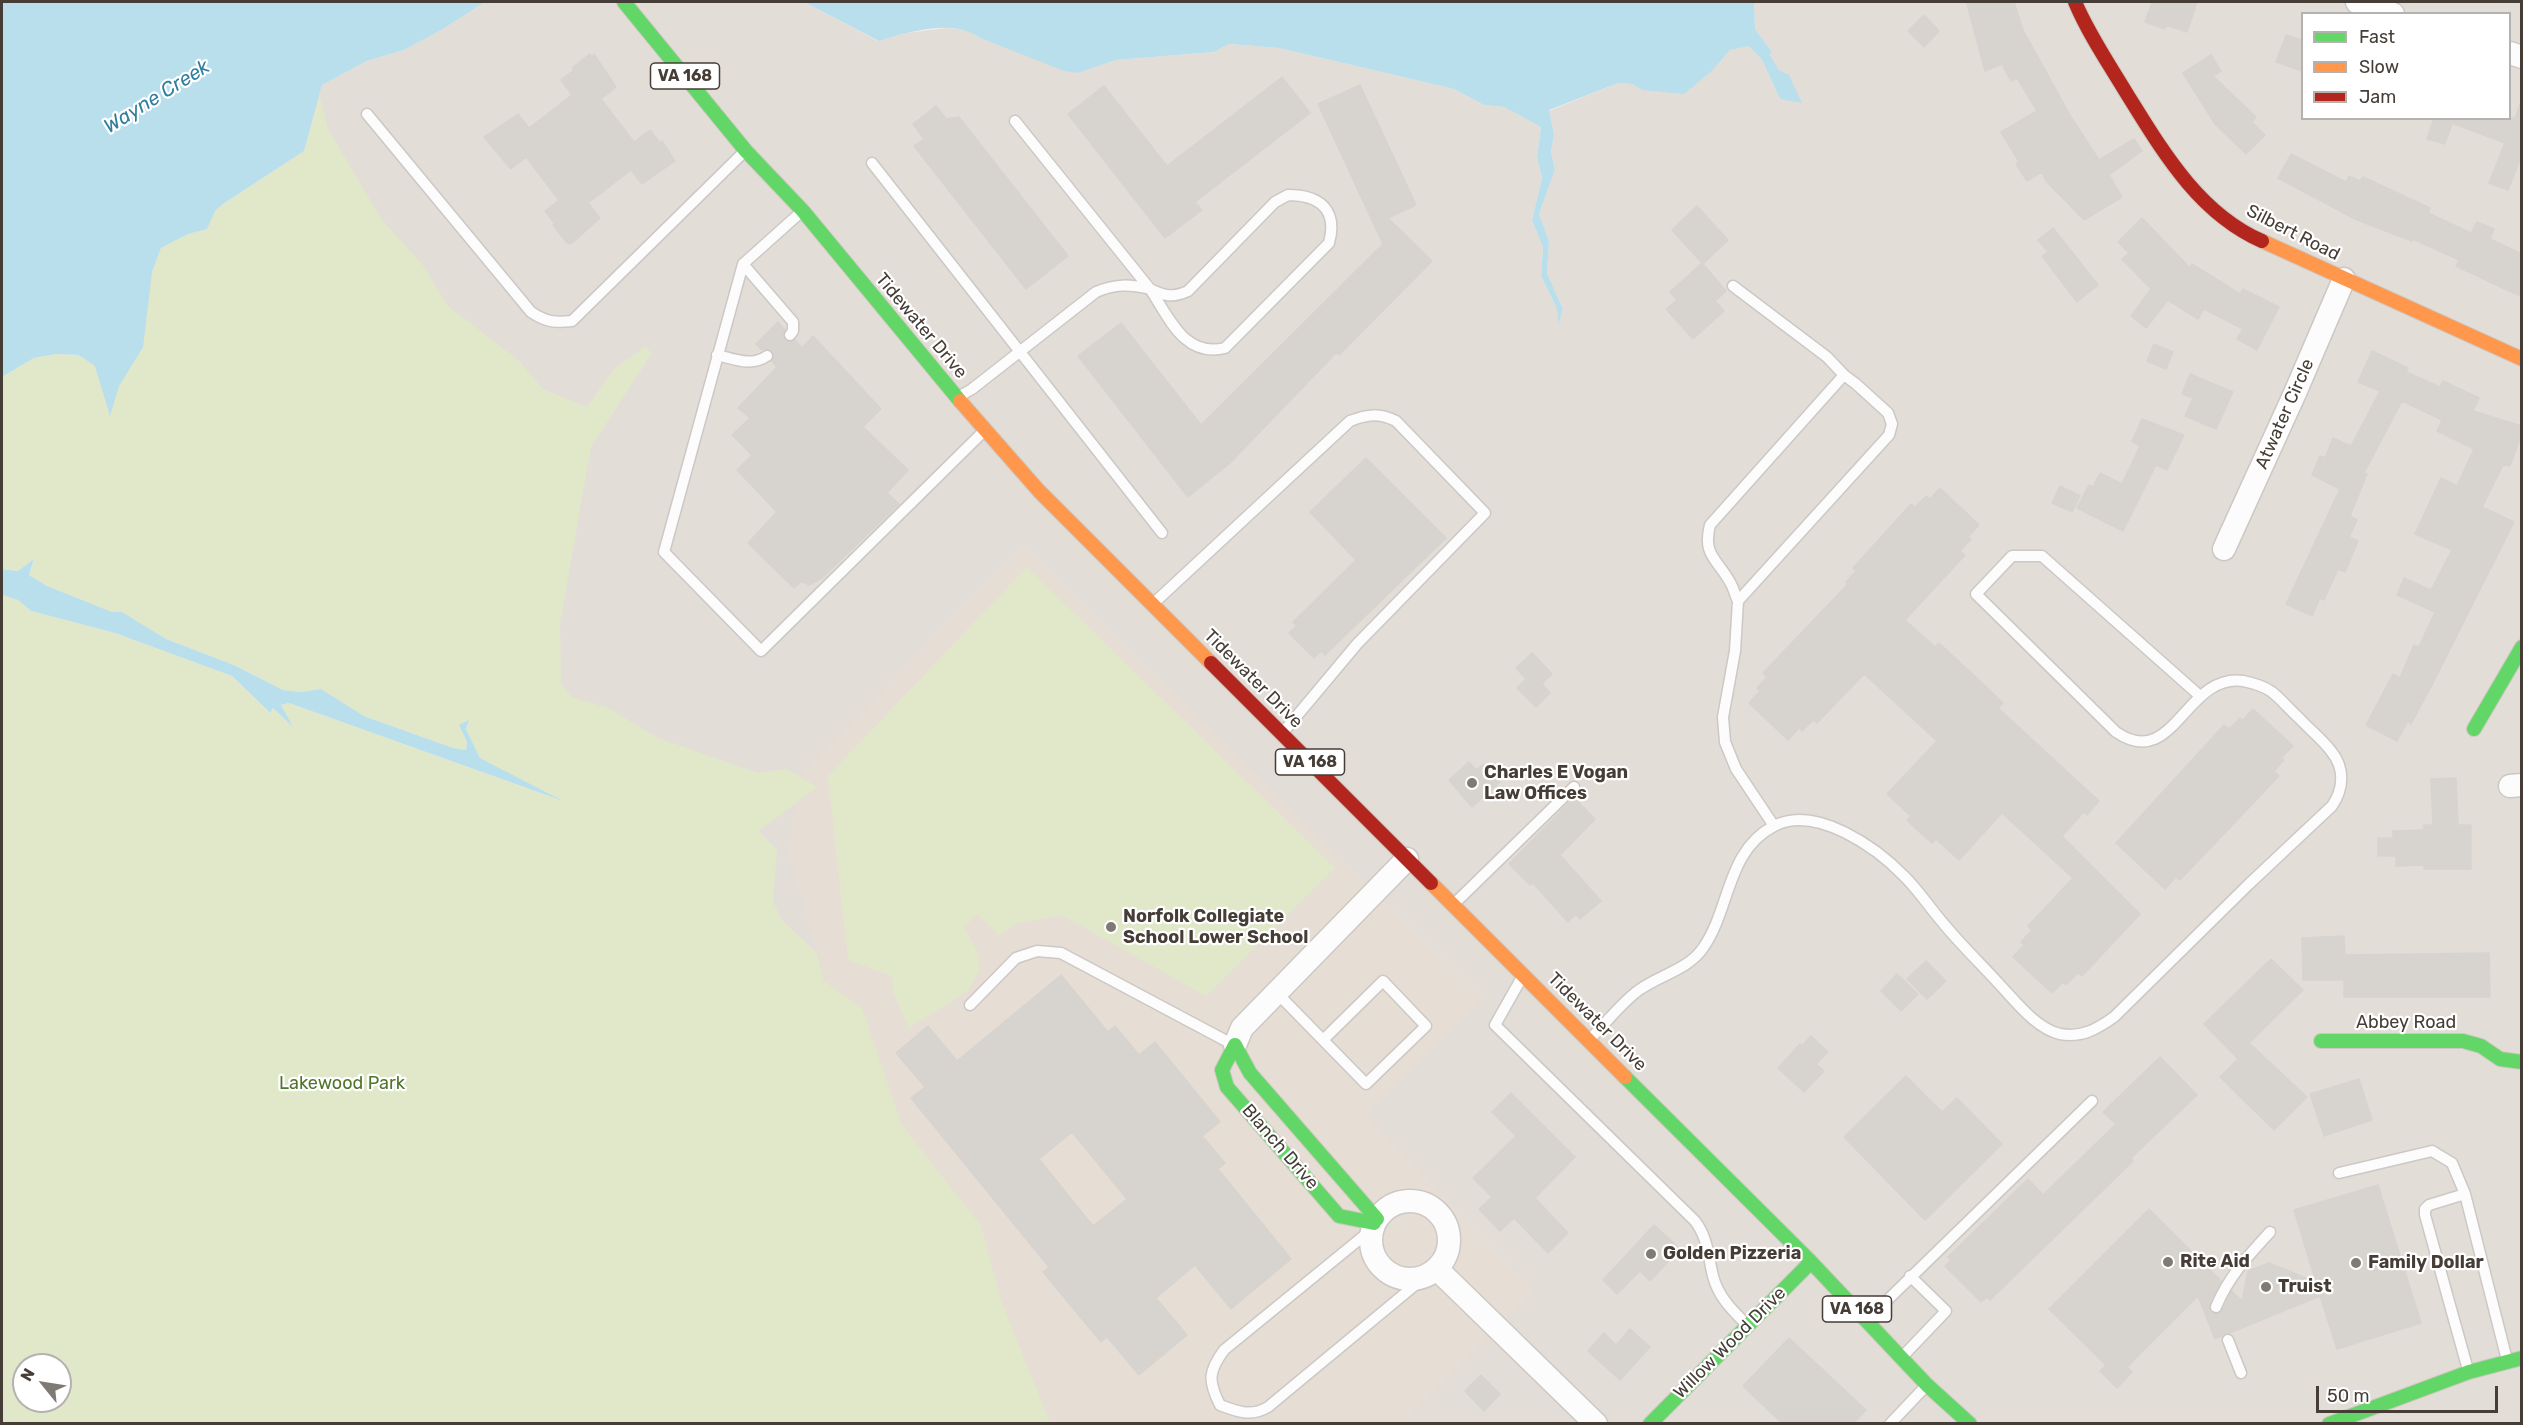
<!DOCTYPE html>
<html>
<head>
<meta charset="utf-8">
<style>
  body { margin:0 }
  #map { position:relative; width:2523px; height:1425px; overflow:hidden; background:#efece9; font-family:Rubik,sans-serif }
  canvas { display:block }
  .frame { position:absolute; inset:0; border:3px solid #453d36; pointer-events:none }
  .legend { position:absolute; left:2301px; top:12px; width:210px; height:108px; box-sizing:border-box; background:#fff; border:2px solid #b5b1af; margin:0; padding:8px 10px; list-style:none; font-size:18px; color:#453d36 }
  .legend li { display:flex; align-items:center; gap:12px; height:30px }
  .legend b { width:30px; border:2px solid #b5b1af }
  .north { position:absolute; left:12px; top:1353px; width:60px; height:60px; box-sizing:border-box; background:#fff; border:2px solid #b5b1af; border-radius:50%; rotate:300deg; font-size:16px; font-weight:700; line-height:24px; text-align:center; color:#453d36 }
  .north::after { content:''; display:block; margin:auto; width:21px; height:27px; background:#807a75; clip-path:polygon(50% 0,100% 100%,50% 72%,0 100%) }
  .scale { position:absolute; left:2316px; top:1386px; width:182px; height:27px; box-sizing:border-box; border:3px solid #453d36; border-top:0; padding-left:8px; font-size:18px; line-height:21px; white-space:nowrap; color:#453d36; -webkit-text-stroke:4px #fff; paint-order:stroke }
</style>
</head>
<body>
<div id="map">
<canvas width="2523" height="1425"></canvas>
<div class="frame"></div>
<ul class="legend">
<li><b style="height:8px;background:#63d668"></b>Fast</li>
<li><b style="height:8px;background:#ff974d"></b>Slow</li>
<li><b style="height:8px;background:#b3261e"></b>Jam</li>
</ul>
<div class="north">N</div>
<div class="scale">50 m</div>
</div>
<script>
const g = document.querySelector('canvas').getContext('2d');
g.lineJoin = 'round';
function fillPath(path, color) { g.fillStyle = color; g.fill(path, 'evenodd'); }
function stroke(path, color, width, dash) { g.strokeStyle = color; g.lineWidth = width; g.lineCap = dash ? 'butt' : 'round'; g.setLineDash(dash || []); g.stroke(path); }
function drawText(font, color, halo, rows, align = 'center') {
  g.font = font + ' Rubik,sans-serif'; g.lineWidth = 4.5; g.setLineDash([]); g.textBaseline = 'middle'; g.strokeStyle = halo; g.fillStyle = color; for (const [text, x, y, turn = 0] of rows) {
    g.save(); g.translate(x, y); g.rotate((+turn || 0) * Math.PI / 180); g.textAlign = isNaN(turn) ? turn : align; if (halo) g.strokeText(text, 0, 0); g.fillText(text, 0, 0); g.restore();
  }
}
fillPath(new Path2D(`
  M485,2H804L878,41L907,33L947,28L968,30L980,38L1078,73L1116,60L1214,52L1229,44L1279,48L1454,89L1484,105L1504,107L1541,127L1537,157L1542,178L1532,220L1543,248L1541,276L1557,309L1558,323L1563,309L1547,273L1549,241L1539,214L1555,170L1551,152L1554,134L1549,111L1618,83L1633,84L1642,90L1714,69L1730,50L1743,45L1749,46L1762,60L1780,99L1779,70L1770,55L1772,52L1755,29L1754,2H2521V1423H1003L563,801L480,758L469,721L459,725L467,742L364,716L321,689L236,666L166,639L122,612H112L34,560L2,569V377L79,355L188,234L207,229L215,211L304,151L322,85L367,61L404,50L443,29ZM2302,14H2510V118H2302Z`), '#e3ddd7');
fillPath(new Path2D(`
  M1023,547L1484,998L1365,1114L1534,1291L1402,1423H1003L831,1000L790,856L797,778Z`), '#e6ded5');
fillPath(new Path2D(`
  M319,95L328,129L382,220L422,264L448,306L518,360L544,390L587,407L614,369L645,347L652,353L591,447L560,623L561,683L572,697L608,708L658,738L758,773L787,769L817,787L759,831L777,850L773,901L781,919L817,953L824,981L862,1008L901,1124L981,1226L1002,1304L1050,1423H2V595L18,600L31,611L115,633L232,676L269,713L273,708L291,725L281,705L289,703L557,799L480,758L466,729L469,721L459,725L467,742L466,750L453,748L364,716L321,689L301,692L283,690L236,666L166,639L122,612H112L47,586L29,575L34,560L18,571L2,569V377L34,358L56,354L79,355L95,366L110,415L119,386L143,347L152,272L161,248L188,234L207,229L215,211L223,204L304,151ZM24,1365H60V1401H24Z
  M1027,567L1335,868L1206,996L1062,915L1015,924L1000,936L977,914L964,927L977,951L980,969L968,991L909,1028L894,995L891,976L848,960L828,776Z`), '#e1e8ca');
fillPath(new Path2D(`
  M2,2H485L443,29L404,50L367,61L322,85L304,151L223,204L215,211L207,229L188,234L161,248L152,272L143,347L119,386L110,416L95,366L79,355L56,354L34,358L2,377Z
  M804,2H1754L1755,29L1772,52L1770,55L1779,70L1789,75L1802,103L1780,99L1762,60L1749,46L1730,50L1714,69L1684,94L1642,90L1632,84L1618,83L1549,110L1554,134L1551,152L1555,170L1539,214L1549,241L1547,273L1563,309L1558,325L1557,309L1541,276L1543,248L1532,220L1542,178L1537,157L1541,127L1504,107L1484,105L1454,89L1279,48L1229,44L1214,52L1116,60L1078,73L1064,71L980,38C952,18 909,32 879,41Z
  M34,559L29,575L47,586L112,612H122L166,639L236,666L283,690L301,692L321,689L364,716L453,748L466,750L467,742L459,725L469,720L466,729L480,758L563,801L289,703L281,705L293,727L273,708L270,713L232,676L115,633L31,611L18,600L2,595V569L18,571Z`), '#badfec');
const building = new Path2D(`
  M1978,2H2014L2023,30L2071,117L2099,160L2134,139L2142,151L2109,175L2122,197L2084,220L2046,181L2042,172L2027,181L2016,164L2019,162L2001,132L2037,111L2017,78L2011,81L2002,64L1985,71L1967,4Z
  M2152,2H2197L2187,32L2166,25L2165,29L2145,22Z
  M1924,15L1939,31L1924,47L1908,31Z
  M2286,35L2302,40V71L2276,62Z
  M590,54L591,56L594,54L616,87L601,99L634,142L650,130L660,143L662,141L675,161L642,184L631,170L588,203L600,218L571,244L567,243L553,225L555,224L545,211L559,200L526,157L511,169L484,137L518,114L529,128L572,95L561,80L574,70L572,68Z
  M2211,55L2221,71L2213,76L2256,117L2252,122L2265,135L2246,154L2215,124L2183,73Z
  M1282,77L1310,113L1195,202L1202,210L1165,238L1068,114L1104,86L1167,166Z
  M1360,85L1416,205L1388,218L1432,261L1339,355L1336,353L1230,463L1188,497L1078,356L1121,323L1201,425L1383,244L1318,104Z
  M2520,104L2522,155L2508,190L2489,183L2505,143L2452,123L2445,144L2427,139L2434,118H2515Z
  M936,106L946,119L959,117L1068,256L1026,289L914,146L924,139L913,124Z
  M2291,154L2346,182L2349,176L2360,181L2363,177L2430,208L2428,213L2471,233L2477,222L2494,229L2490,239L2522,254V297L2456,266L2459,260L2413,239L2412,241L2357,220L2278,178Z
  M1697,206L1728,240L1703,264L1672,230Z
  M2142,218L2190,268L2192,264L2240,294L2243,289L2279,307L2257,350L2237,339L2243,329L2204,309L2198,319L2168,300L2146,328L2131,316L2151,289L2122,259L2129,253L2118,242Z
  M2053,228L2098,285L2077,302L2042,256L2048,252L2038,240Z
  M1702,263L1726,291L1715,301L1724,311L1693,339L1666,309L1677,300L1670,292Z
  M778,322L785,330L783,335L785,341L790,342L795,340L802,348L813,336L881,409L863,427L908,470L887,493L899,504L822,578L809,585L802,581L794,588L748,543L777,512L737,470L752,455L732,435L750,418L738,408L777,367L772,361L774,357L773,352L768,349L762,350L756,344Z
  M2154,344L2173,352L2166,369L2147,361Z
  M2372,351L2408,368L2406,372L2440,387L2443,381L2479,398L2473,411L2522,426V433L2510,466L2503,465L2482,507L2514,522L2434,681L2411,724L2408,721L2397,741L2366,725L2393,674L2400,678L2414,645L2419,647L2435,612L2397,595L2404,578L2431,590L2452,550L2415,534L2441,478L2457,486L2474,449L2437,431L2442,420L2402,401L2364,473L2367,474L2350,516L2357,520L2349,537L2358,541L2345,572L2338,569L2324,600L2320,598L2312,616L2286,604L2340,489L2312,475L2320,456L2325,458L2333,438L2351,446L2380,391L2358,382Z
  M2190,374L2233,392L2216,429L2185,416L2193,398L2182,394Z
  M2142,419L2184,435L2167,470L2156,465L2123,531L2077,508L2089,485L2093,487L2100,473L2122,484L2140,446L2132,441Z
  M1366,458L1446,538L1325,655L1321,651L1314,658L1289,633L1297,626L1293,622L1356,560L1310,512Z
  M2060,486L2080,496L2072,512L2052,503Z
  M1940,488L1979,525L1968,537L1971,539L1960,551L1965,555L1905,620L1935,647L1939,643L1981,682L2003,703L1998,708L2099,801L2087,815L2084,812L2062,836L2140,914L2082,976L2078,973L2066,985L2063,982L2052,993L2013,957L2024,945L2021,942L2032,930L2028,926L2073,878L2002,813L1959,860L1936,839L1932,843L1914,827L1907,820L1911,816L1887,794L1937,741L1864,674L1817,723L1813,720L1802,731L1799,728L1788,740L1749,703L1760,691L1757,688L1767,677L1763,673L1848,584L1846,582L1856,571L1853,568L1911,504L1915,507L1926,496L1930,499Z
  M1532,653L1552,674L1542,684L1550,693L1536,707L1517,688L1526,679L1516,668Z
  M2253,709L2293,746L2281,758L2284,760L2274,771L2279,776L2180,880L2176,877L2165,889L2116,843L2224,725L2229,729L2240,718L2243,720Z
  M1469,762L1476,770L1484,764L1500,782L1472,807L1449,780Z
  M2456,778L2458,825H2471V869H2424V865L2396,866V856H2378V838H2393V831L2424,830V825H2433L2431,779Z
  M1574,798L1595,819L1560,855L1601,901L1580,919L1576,914L1568,922L1533,883L1530,885L1509,864Z
  M2344,936L2345,955L2489,953L2490,997H2344V980H2303L2302,938Z
  M2271,959L2303,990L2249,1043L2307,1097L2274,1130L2220,1077L2238,1059L2204,1024Z
  M1926,961L1946,981L1927,999L1907,979Z
  M1897,974L1918,994L1901,1011L1881,991Z
  M1061,975L1108,1032L1115,1026L1139,1055L1155,1042L1220,1122L1202,1136L1225,1163L1218,1169L1291,1259L1231,1309L1195,1265L1156,1298L1187,1335L1139,1375L1107,1337L1101,1342L1043,1272L1049,1267L911,1098L925,1087L896,1053L928,1026L957,1061ZM1072,1132L1127,1199L1093,1226L1039,1159Z
  M1811,1036L1828,1052L1816,1064L1824,1071L1804,1092L1778,1068L1800,1044L1802,1046Z
  M2160,1057L2197,1095L2131,1158L2133,1161L1990,1300L1987,1297L1981,1302L1945,1266L1951,1260L1948,1257L2028,1179L2043,1195L2116,1124L2103,1112Z
  M1906,1076L1942,1112L1957,1098L2002,1144L1925,1220L1844,1137Z
  M2359,1079L2372,1120L2324,1136L2310,1094Z
  M1511,1093L1575,1157L1535,1198L1568,1233L1548,1253L1514,1218L1500,1231L1479,1209L1492,1197L1473,1178L1516,1136L1492,1112Z
  M2378,1185L2421,1323L2337,1349L2320,1296L2215,1339L2198,1296L2127,1367L2132,1372L2117,1388L2100,1371L2106,1365L2049,1309L2149,1209L2221,1281L2209,1304L2210,1311L2213,1314L2222,1311L2232,1291L2242,1301L2248,1271L2269,1263L2316,1282L2294,1210Z
  M1654,1225L1680,1249L1650,1281L1640,1271L1617,1294L1603,1280Z
  M1630,1329L1650,1347L1620,1380L1588,1351L1604,1333L1616,1345Z
  M1789,1338L1866,1410L1853,1424H1783L1743,1386Z
  M1481,1375L1500,1394L1484,1411L1465,1391Z`);
fillPath(building, '#d7d4d0');
stroke(building, '#d7d3cf', 1.5);
const lane = new Path2D(`
  M367,114L531,312C546,322 555,323 572,321L743,153
  M1015,121L1150,289
  M872,163L1162,533
  M1288,195C1320,195 1338,210 1329,243L1225,348C1184,358 1169,317 1150,289C1164,296 1173,298 1188,291L1275,202Z
  M800,213L743,264L664,552L761,651L982,433
  M743,264L793,322V331L790,335
  M1733,286L1827,357L1844,375L1856,384L1888,413L1892,424L1889,435L1738,601L1735,651L1723,717L1725,742L1736,769L1774,826
  M717,355C734,359 751,367 767,356
  M960,396L972,389L1096,292C1115,284 1129,284 1150,289
  M1738,601C1735,596 1734,589 1731,584C1718,559 1702,556 1710,525L1844,375
  M1155,602L1350,421C1368,414 1379,413 1396,421L1485,513L1357,644L1285,730
  M1456,902L1574,787
  M1521,979L1495,1025L1695,1221C1708,1238 1708,1256 1713,1276C1718,1296 1731,1309 1745,1323
  M1277,993L1366,1084L1426,1026L1383,981L1323,1040
  M970,1005L1016,958L1037,951L1061,953L1232,1044
  M1591,1038C1607,1022 1622,1002 1639,990C1660,975 1689,969 1703,948C1731,908 1726,851 1774,826C1816,804 1877,848 1905,877C1919,891 1930,908 1943,923C1961,945 1982,965 2001,986C2017,1003 2037,1029 2060,1034C2082,1038 2097,1029 2114,1017L2249,884L2332,806C2344,788 2345,768 2331,751C2322,739 2309,729 2299,718C2290,710 2282,700 2272,692C2264,686 2253,683 2243,681C2185,673 2174,772 2116,732L1976,594L2012,556H2042L2200,696
  M2339,1173L2432,1151L2452,1163L2465,1194L2507,1360
  M2465,1194L2429,1205L2425,1209V1215L2468,1370
  M1371,1230L1224,1350C1208,1372 1208,1381 1220,1405C1238,1412 1251,1417 1268,1407L1426,1276
  M2216,1307C2229,1276 2248,1256 2270,1232
  M1869,1318L2092,1101
  M2228,1340L2241,1373
  M1904,1355L1946,1311L1910,1276
  M1890,1424L1925,1387`);
const street = new Path2D(`
  M2357,2L2393,14
  M2510,53L2522,57
  M2224,549L2295,393L2344,279
  M2510,786L2522,785
  M1235,1045L1242,1028L1407,859
  M1371 1240a39 39 0 1 1 78 0a39 39 0 1 1-78 0Z
  M1437,1269L1596,1424`);
const fast = new Path2D(`
  M624,2L746,151L803,211L960,401
  M2474,729L2522,647
  M2321,1041H2463L2481,1046L2500,1059L2522,1062
  M1625,1077L1811,1262L1927,1385L1970,1424
  M1374,1223L1339,1216L1227,1087L1222,1070L1235,1045L1250,1073L1377,1219
  M1650,1424L1811,1262
  M2329,1424L2469,1372L2522,1358`);
const slow = new Path2D(`
  M2262,241L2522,359
  M960,401L1039,491L1211,663
  M1431,883L1625,1077`);
const jam = new Path2D(`
  M2075,2C2089,35 2109,64 2127,94C2162,150 2198,213 2262,241
  M1211,663L1431,883`);
stroke(lane, '#ccc8c5', 13);
stroke(street, '#ccc8c5', 25);
stroke(fast, '#cec8c1', 16);
stroke(slow, '#cec8c1', 16);
stroke(jam, '#cec8c1', 16);
stroke(lane, '#fdfcfc', 10);
stroke(street, '#fdfcfc', 22);
stroke(fast, '#63d668', 14);
stroke(slow, '#ff974d', 14);
stroke(jam, '#b3261e', 14);
for (const [x, y, r, color] of [
  [1472,783,6,"#807a75"],
  [1111,927,6,"#807a75"],
  [1651,1254,6,"#807a75"],
  [2168,1262,6,"#807a75"],
  [2356,1263,6,"#807a75"],
  [2266,1287,6,"#807a75"]
]) { const dot = new Path2D(); dot.arc(x, y, r, 0, 2 * Math.PI); g.fillStyle = color; g.fill(dot); stroke(dot, '#fff', 2); }
for (const [x, y, w] of [
  [685,76,69],
  [1310,762,69],
  [1857,1309,69]
]) { const box = new Path2D(); box.roundRect(x - w / 2, y - 13, w, 26, 4.5); g.fillStyle = '#fff'; g.fill(box); stroke(box, '#453d36', 1.5); }
drawText('bold 16px', '#453d36', null, [
  ["VA 168",685,76],
  ["VA 168",1310,762],
  ["VA 168",1857,1309]
]);
drawText('18px', '#453d36', '#fff', [
  ["Silbert Road",2293,233,27],
  ["Tidewater Drive",921,326,50],
  ["Atwater Circle",2285,414,-66],
  ["Tidewater Drive",1253,679,45],
  ["Tidewater Drive",1597,1022,45],
  ["Abbey Road",2406,1023],
  ["Blanch Drive",1280,1147,49],
  ["Willow Wood Drive",1730,1343,-45]
]);
drawText('bold 18px', '#453d36', '#fff', [
  ["Charles E Vogan",1484,773],
  ["Law Offices",1484,794],
  ["Norfolk Collegiate",1123,917],
  ["School Lower School",1123,938],
  ["Golden Pizzeria",1663,1254],
  ["Rite Aid",2180,1262],
  ["Family Dollar",2368,1263],
  ["Truist",2278,1287]
], 'left');
drawText('18px', '#51752b', '#fff', [
  ["Lakewood Park",342,1084]
]);
drawText('italic 20px', '#307e9d', '#fff', [
  ["Wayne Creek",157,97,-32]
]);
</script>
</body>
</html>
